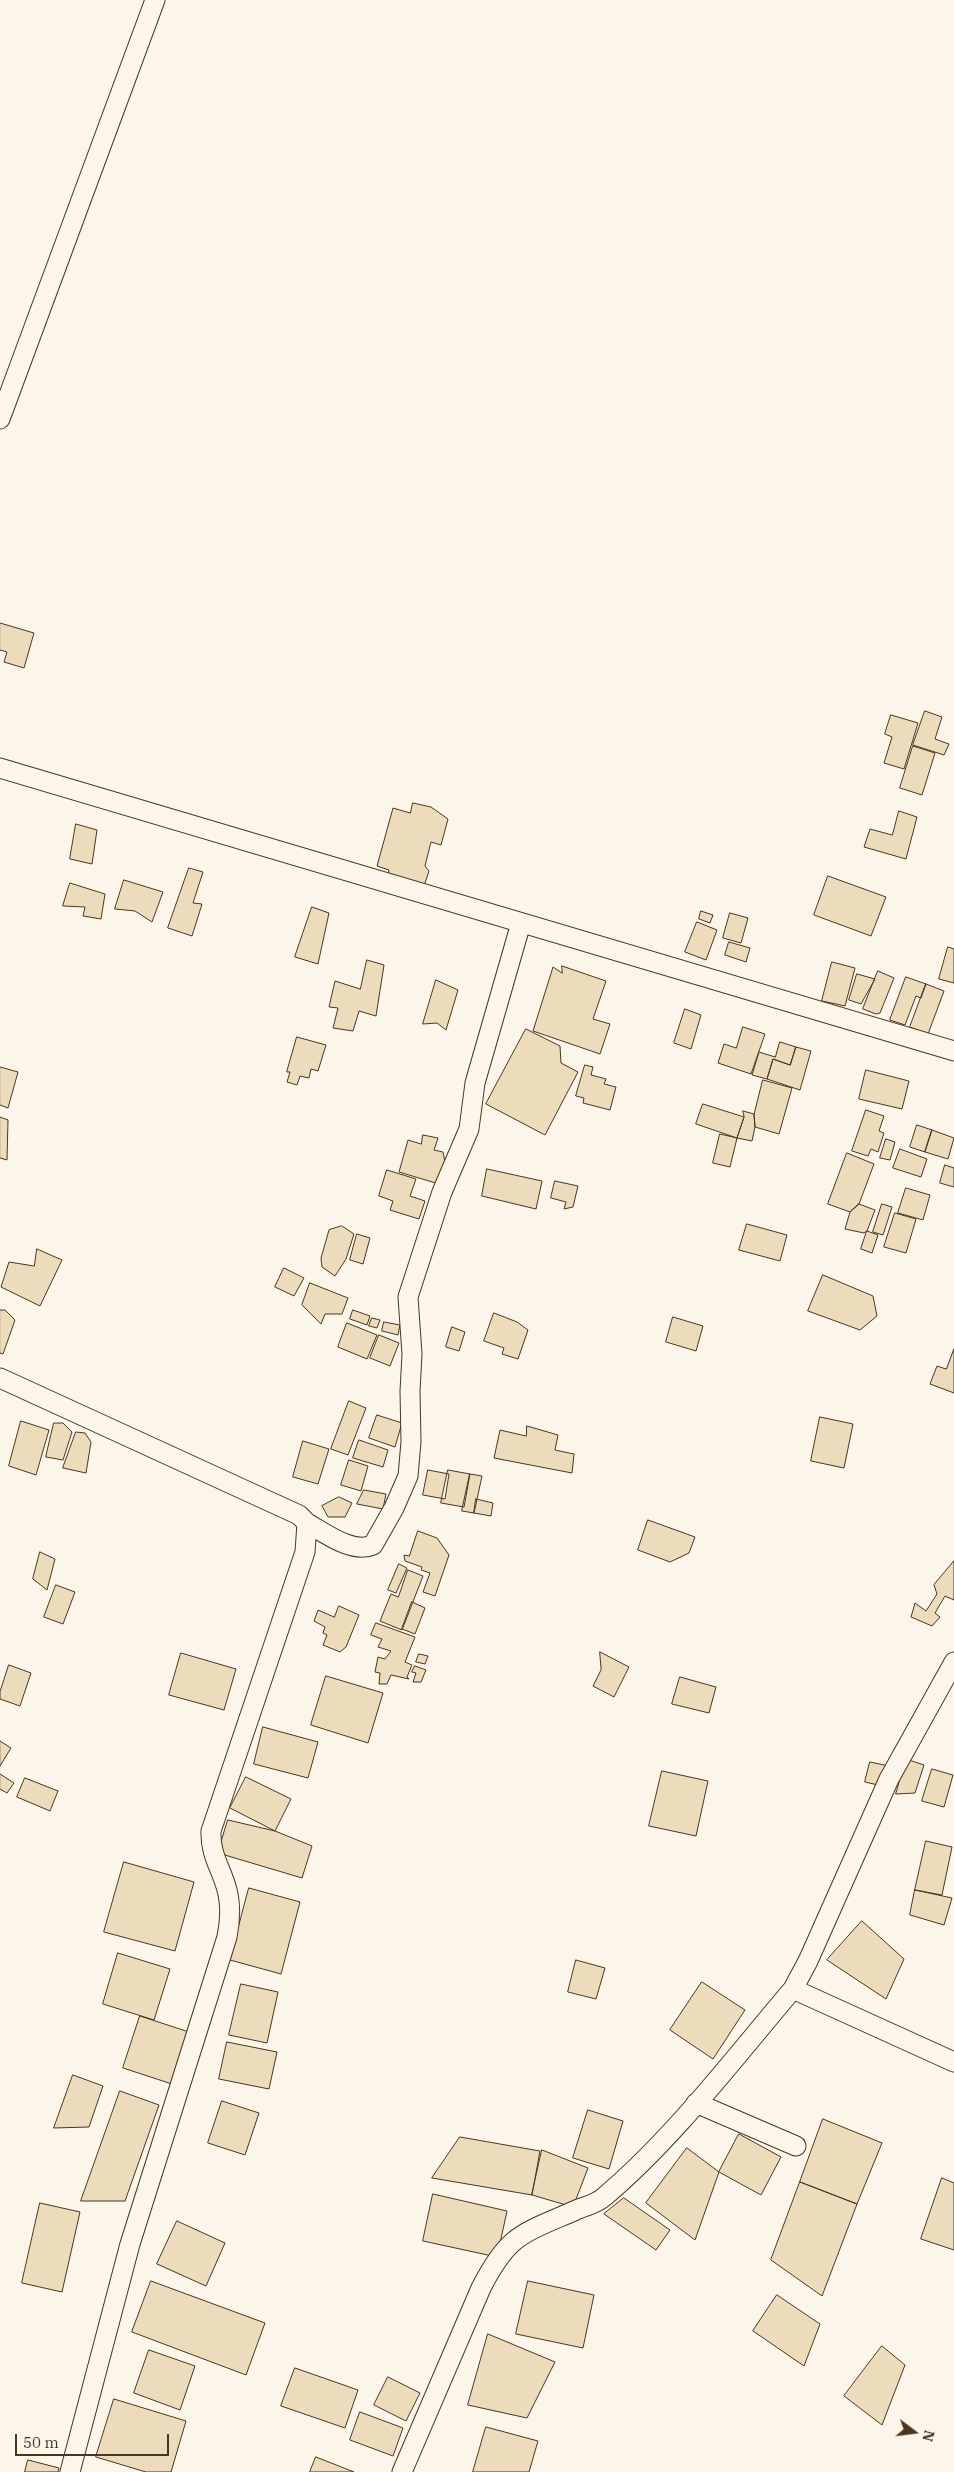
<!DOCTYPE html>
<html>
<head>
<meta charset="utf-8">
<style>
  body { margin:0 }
  #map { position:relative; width:954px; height:2472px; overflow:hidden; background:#fbf6e9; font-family:"IBM Plex Serif",serif }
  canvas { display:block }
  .north { position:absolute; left:889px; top:2407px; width:50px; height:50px; -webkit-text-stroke:4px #fbf6e9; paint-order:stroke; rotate:105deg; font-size:14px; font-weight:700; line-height:20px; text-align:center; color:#4a3520 }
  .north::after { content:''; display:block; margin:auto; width:18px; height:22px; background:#4a3520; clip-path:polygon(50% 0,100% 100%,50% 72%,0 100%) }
  .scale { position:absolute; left:15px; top:2434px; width:154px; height:22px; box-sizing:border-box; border:2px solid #4a3520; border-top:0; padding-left:6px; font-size:15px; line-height:18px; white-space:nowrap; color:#4a3520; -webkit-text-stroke:4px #fbf6e9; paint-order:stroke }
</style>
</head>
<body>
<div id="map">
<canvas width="954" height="2472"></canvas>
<div class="north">N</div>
<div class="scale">50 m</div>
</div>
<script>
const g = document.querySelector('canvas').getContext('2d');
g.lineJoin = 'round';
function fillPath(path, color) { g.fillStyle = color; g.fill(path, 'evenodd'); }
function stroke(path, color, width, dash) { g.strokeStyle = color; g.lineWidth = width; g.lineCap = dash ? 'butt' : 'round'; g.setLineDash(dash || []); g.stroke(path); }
const building = new Path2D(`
  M0,623L34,633L24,668L4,662L7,652L0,650Z
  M925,711L942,717L935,739L949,744L944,755L913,745Z
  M891,715L918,723L904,769L884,763L892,737L885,734Z
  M913,746L935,753L922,795L900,788Z
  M413,803L431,807L448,819L441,845L431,842L425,866L429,871L422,892L386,882L389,870L377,866L393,808L410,813Z
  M899,811L917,817L906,859L864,847L870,829L892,835Z
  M76,824L97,830L92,864L70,859Z
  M189,868L203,872L193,903L202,904L192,936L168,928Z
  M828,876L886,897L871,936L814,915Z
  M124,880L163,892L152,922L135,911L115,909Z
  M70,883L105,894L101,919L83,916L85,907L63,906Z
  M312,907L329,913L318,964L295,957Z
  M701,911L713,915L710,923L699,919Z
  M730,913L748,918L741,943L723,938Z
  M697,922L717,930L706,960L685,952Z
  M729,942L750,948L746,962L725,955Z
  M948,947L954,949V983L939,979Z
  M367,960L384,965L376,1016L359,1011L353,1031L333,1028L338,1008L329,1007L335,981L360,989Z
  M832,962L855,968L845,1006L822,1001Z
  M562,966L606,981L593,1019L610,1024L600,1054L533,1031L553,967L562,973Z
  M878,971L894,978L880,1013L876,1014L863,1009Z
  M857,974L875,979L861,1004L849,1000Z
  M906,977L926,984L921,998L916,996L905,1025L890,1020Z
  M436,980L458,990L446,1030L437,1023L423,1024Z
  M926,984L944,991L928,1034L910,1027Z
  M685,1009L701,1015L691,1049L674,1043Z
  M743,1027L765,1034L751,1074L718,1063L724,1044L736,1048Z
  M526,1029L560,1046L561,1063L578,1072L545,1135L486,1104Z
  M297,1037L326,1045L318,1071L311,1069L309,1078L300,1076L297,1085L287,1082L290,1072H287Z
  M780,1042L796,1047L790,1065L773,1059L767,1079L752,1075L759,1052L775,1057Z
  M796,1047L811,1051L800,1090L767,1079L773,1059L790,1065Z
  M585,1065L593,1067L591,1075L606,1079L604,1084L616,1087L610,1110L583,1103L584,1098L576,1096Z
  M0,1067L18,1072L8,1108L0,1105Z
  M866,1070L909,1081L902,1109L859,1099Z
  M763,1080L792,1088L779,1134L755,1127L754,1115Z
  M703,1104L744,1117L737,1138L696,1124Z
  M866,1110L884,1116L879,1131L884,1133L878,1152L871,1149L868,1156L852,1151Z
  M743,1111L754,1114L755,1127L752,1141L737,1138L744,1117Z
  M0,1117L8,1120L7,1160L0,1158Z
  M917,1125L932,1130L925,1152L910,1147Z
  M932,1130L954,1138L948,1159L925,1152Z
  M720,1134L737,1138L730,1167L713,1163Z
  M423,1135L438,1138L434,1150L443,1152L445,1162L439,1184L399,1172L408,1140L421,1144Z
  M886,1139L895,1142L890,1160L880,1158Z
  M900,1149L927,1159L921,1177L893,1168Z
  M847,1153L874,1164L859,1204L850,1212L828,1204Z
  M945,1165L954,1168V1187L940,1183Z
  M487,1169L542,1181L536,1209L482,1196Z
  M387,1170L416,1179L410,1196L425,1201L419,1219L390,1210L393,1201L379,1196Z
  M555,1181L578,1186L573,1207L564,1209L566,1202L551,1198Z
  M906,1188L930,1195L923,1220L898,1213Z
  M859,1204L875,1210L867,1231L864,1233L845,1229L850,1212Z
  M882,1204L892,1207L883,1235L873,1232Z
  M895,1213L916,1219L906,1253L884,1247Z
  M747,1224L787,1235L780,1261L739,1250Z
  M342,1226L354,1234L346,1259L335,1276L322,1267L321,1258L329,1230Z
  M867,1231L878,1235L872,1253L861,1249Z
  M357,1234L370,1238L363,1264L350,1260Z
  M37,1249L62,1260L40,1306L1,1287L9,1262L34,1266Z
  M284,1268L304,1278L294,1296L275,1287Z
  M823,1275L873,1296L877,1316L860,1330L808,1311Z
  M310,1283L348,1298L342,1314H325L321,1324L302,1305Z
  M0,1310H5L15,1320L3,1354L0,1353Z
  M353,1310L370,1316L367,1325L350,1319Z
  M494,1313L517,1322L528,1330L518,1359L502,1354L504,1348L484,1341Z
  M673,1317L703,1326L696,1351L666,1342Z
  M372,1318L380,1320L377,1328L369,1326Z
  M384,1322L400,1325L398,1335L382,1331Z
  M347,1323L377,1335L367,1359L338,1347Z
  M452,1327L465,1332L459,1351L446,1347Z
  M379,1335L399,1343L390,1366L370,1358Z
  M954,1349V1393L930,1384L937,1366L946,1369Z
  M349,1401L366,1408L348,1455L331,1449Z
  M377,1415L402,1423L395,1447L369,1438Z
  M820,1417L853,1424L844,1468L811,1461Z
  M21,1421L49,1430L36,1475L9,1466Z
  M54,1423H63L72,1432L63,1460L46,1457Z
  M527,1426L558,1435L555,1450L574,1454L572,1473L494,1458L500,1430L526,1436Z
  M76,1432L85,1433L91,1442L86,1473L63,1468Z
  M359,1440L388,1450L383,1467L353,1458Z
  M303,1441L329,1449L318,1484L293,1477Z
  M349,1460L368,1466L361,1491L341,1485Z
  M428,1470L449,1474L445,1499L423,1495Z
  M448,1470L470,1474L464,1507L441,1503Z
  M470,1474L482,1476L474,1513L462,1511Z
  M364,1490L386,1494L383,1509L357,1504Z
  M339,1497L352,1503L345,1517H328L322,1506Z
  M476,1499L493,1503L491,1516L474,1513Z
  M648,1520L695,1537L689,1553L670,1562L638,1550Z
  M418,1531L437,1538L449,1555L435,1596L423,1592L430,1573L421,1570L422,1567L405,1561L404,1555L409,1556Z
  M40,1552L55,1559L47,1590L33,1579Z
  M954,1561V1600L945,1596L935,1613L940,1617L932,1626L911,1617L915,1603L926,1611L937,1594L934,1585Z
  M399,1564L407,1568L396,1593L388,1590Z
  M408,1570L423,1576L402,1630L380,1621L391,1594L398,1597Z
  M56,1585L75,1592L63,1624L44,1617Z
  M412,1602L425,1608L415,1634L402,1629Z
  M339,1606L359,1615L346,1647L340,1652L323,1645L327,1635L323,1633L325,1627L314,1621L318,1610L334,1617Z
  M376,1623L415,1637L405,1662L412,1665L407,1677L409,1679L391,1675L387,1684H379L380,1673L375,1672L378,1657L385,1659L391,1651L378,1647L382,1639L371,1635Z
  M600,1652L629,1667L614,1697L593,1686L601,1670Z
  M181,1653L236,1669L224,1710L169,1695Z
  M419,1654L428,1656L425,1664L416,1662Z
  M9,1665L31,1673L20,1706L0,1699V1692Z
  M415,1666L426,1670L421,1682H413L416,1673L412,1672Z
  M326,1676L383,1693L368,1743L311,1725Z
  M680,1677L716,1687L709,1713L672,1704Z
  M263,1727L318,1742L308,1778L254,1764Z
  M0,1741L11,1748L0,1766Z
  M906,1759L924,1765L915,1793L896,1794Z
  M870,1762L889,1766L878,1785L865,1782Z
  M932,1769L953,1775L944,1807L922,1801Z
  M662,1771L708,1781L696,1836L649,1826Z
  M0,1774L14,1783L7,1793L0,1789Z
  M246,1777L291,1799L275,1831L230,1808Z
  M25,1778L58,1791L50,1811L17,1797Z
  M228,1820L275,1831L312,1846L302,1878L218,1853Z
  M926,1841L952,1847L942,1895L915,1890Z
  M124,1862L194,1882L175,1951L104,1932Z
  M249,1888L300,1902L281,1974L230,1960Z
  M915,1890L952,1898L944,1925L910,1915Z
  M862,1921L904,1959L886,1999L827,1960Z
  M118,1953L170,1969L154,2020L103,2004Z
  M576,1960L605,1968L596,1999L568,1992Z
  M702,1982L745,2010L713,2059L670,2030Z
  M241,1984L278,1992L267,2043L229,2035Z
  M140,2016L189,2032L172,2084L123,2068Z
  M227,2042L277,2052L269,2089L219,2079Z
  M73,2075L103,2086L89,2127L54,2128Z
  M120,2091L159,2105L125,2201H81Z
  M222,2101L259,2113L245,2155L208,2143Z
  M588,2110L623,2121L609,2169L573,2158Z
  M823,2119L882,2143L857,2204L800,2182Z
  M739,2134L781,2157L761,2195L719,2172Z
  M460,2137L540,2151L532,2195L432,2178Z
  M687,2148L719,2172L695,2240L646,2203Z
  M542,2150L588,2168L573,2207L532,2195Z
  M942,2178L954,2183V2250L921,2239Z
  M800,2182L857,2204L822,2296L771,2260Z
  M433,2194L507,2211L497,2257L423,2241Z
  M624,2198L670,2230L656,2250L604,2214Z
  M40,2203L80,2212L62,2292L22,2283Z
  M177,2221L225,2243L206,2286L157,2264Z
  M151,2281L265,2323L246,2375L132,2332Z
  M528,2281L594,2295L583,2348L516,2334Z
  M777,2295L820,2324L804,2366L753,2331Z
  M488,2334L555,2362L527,2418L468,2405Z
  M882,2346L905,2365L882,2425L844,2396Z
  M149,2350L195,2366L180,2410L134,2393Z
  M295,2368L358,2390L345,2428L281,2406Z
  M388,2377L420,2393L406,2421L374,2405Z
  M114,2399L186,2421L171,2472H146L96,2457Z
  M360,2412L403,2428L393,2456L350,2440Z
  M486,2427L538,2441L529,2472H473Z
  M316,2457L354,2472H310Z
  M28,2460L59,2468L58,2472H25Z`);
fillPath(building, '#ecdcbc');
stroke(building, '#4a3520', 1);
const minor = new Path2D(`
  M0,419L155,0
  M0,768L954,1051
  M0,1378L299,1515L307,1523L305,1552L211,1831C210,1857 223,1870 228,1894C231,1909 230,1922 227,1937L130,2244L70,2472
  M307,1523C325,1533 352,1554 373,1545L394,1508L408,1476L411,1442L410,1391L412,1354L408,1297L442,1192L469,1129L475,1083L521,923
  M793,1989L954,2062
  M696,2103L796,2146
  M402,2472L481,2288C508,2235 521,2234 574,2211C584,2206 595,2205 604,2197C673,2139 735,2057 793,1989L808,1961L889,1779L954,1662`);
stroke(minor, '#4a3520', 21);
stroke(minor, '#fbf6e9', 19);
</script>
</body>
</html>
